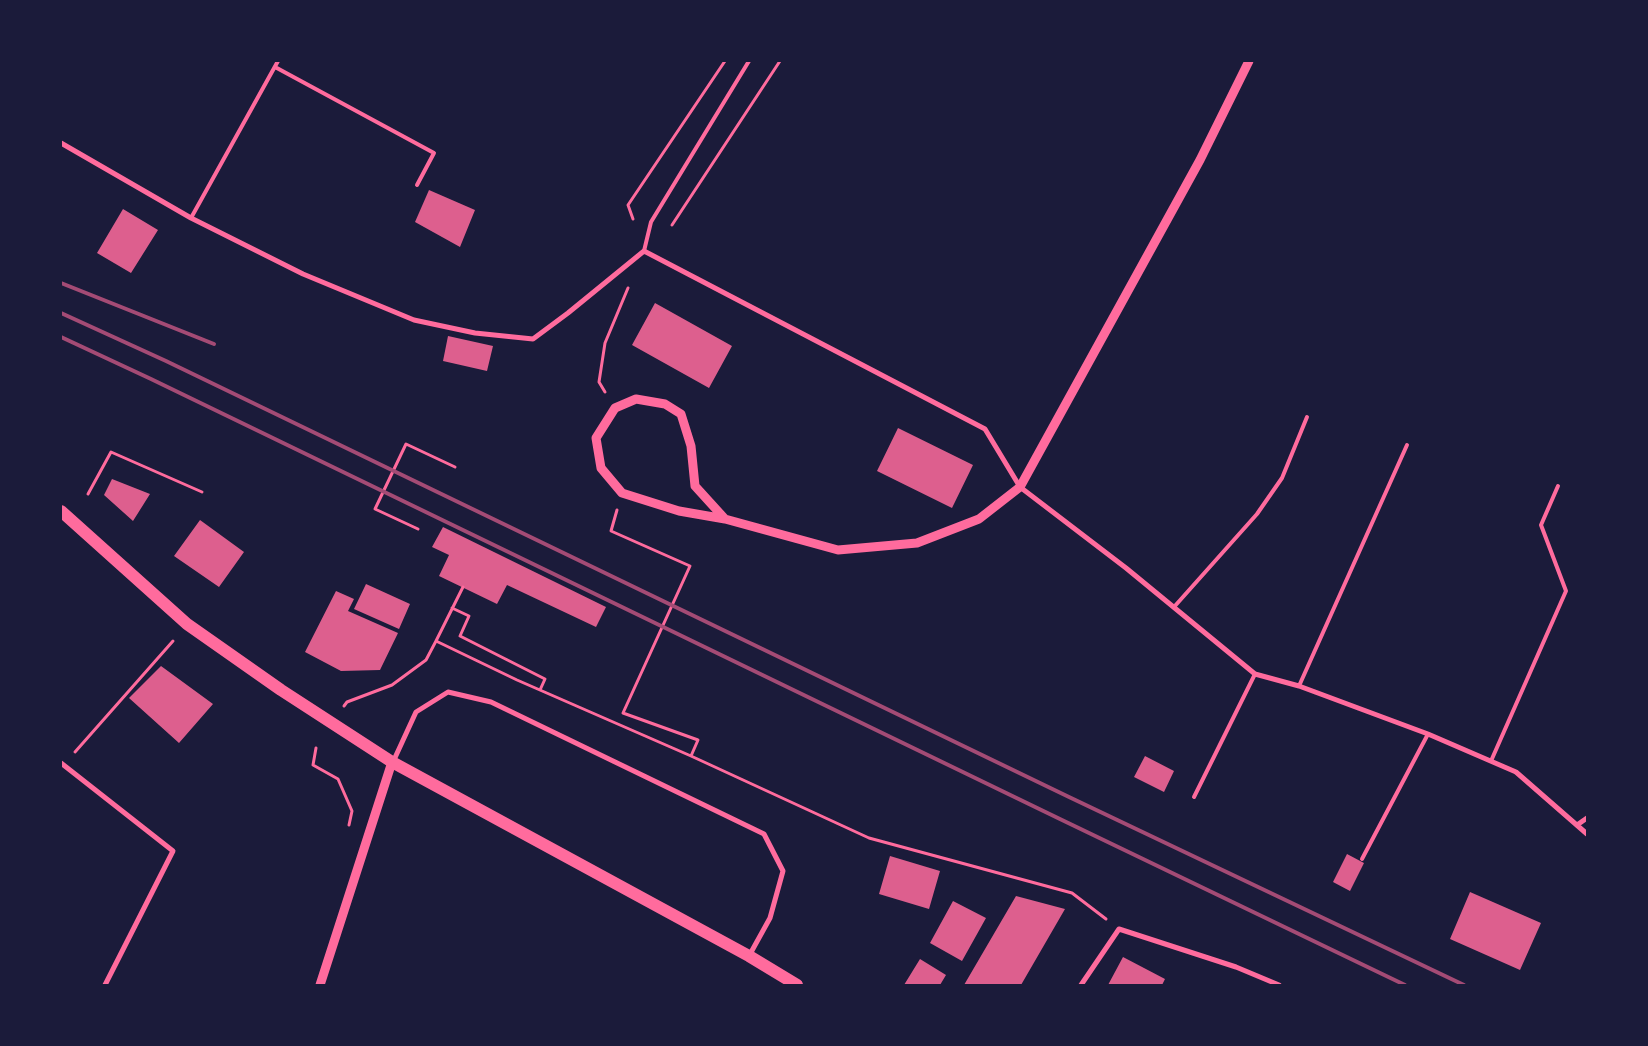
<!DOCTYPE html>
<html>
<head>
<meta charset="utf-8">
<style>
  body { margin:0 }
  #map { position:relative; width:1648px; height:1046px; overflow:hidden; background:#1b1b3a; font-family:Quicksand,sans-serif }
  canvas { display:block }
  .frame { position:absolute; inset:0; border:62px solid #1b1b3a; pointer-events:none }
</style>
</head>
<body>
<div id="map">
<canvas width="1648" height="1046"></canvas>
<div class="frame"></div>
</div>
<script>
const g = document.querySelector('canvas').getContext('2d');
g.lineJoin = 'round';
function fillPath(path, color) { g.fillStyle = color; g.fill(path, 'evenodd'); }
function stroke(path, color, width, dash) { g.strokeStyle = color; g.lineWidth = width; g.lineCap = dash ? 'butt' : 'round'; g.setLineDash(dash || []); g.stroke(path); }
fillPath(new Path2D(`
  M429,190L475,210L460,247L415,222Z
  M123,209L158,230L131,273L97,253Z
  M655,303L732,346L709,388L632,345Z
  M448,336L493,346L487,371L443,361Z
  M898,428L973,465L952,508L877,471Z
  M112,479L150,494L133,521L104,495Z
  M200,520L244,552L219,587L174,556Z
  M443,527L606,607L596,627L507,585L497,604L439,576L449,555L432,547Z
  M366,584L410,604L399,629L354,609Z
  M336,591L354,599L348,611L398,633L380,670L341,671L305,652Z
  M161,666L213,704L179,743L129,698Z
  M1145,756L1174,771L1164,792L1134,777Z
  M1347,854L1364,863L1350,891L1333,882Z
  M890,856L940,871L929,909L879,894Z
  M1470,892L1541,923L1520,970L1450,939Z
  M1016,896L1065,909L1021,985H964Z
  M953,901L986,918L962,961L930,943Z
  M1123,957L1165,979L1162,985H1108Z
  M920,959L946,975L940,985H904Z`), '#dd5f8e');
stroke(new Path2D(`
  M633,219L628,205L725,61
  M672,225L780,61
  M605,392L599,382L605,343L628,288
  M88,494L111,452L202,492
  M418,529L375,509L406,444L455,467
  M463,587L436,641L517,680L691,756L698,740L623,713L690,566L611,531L617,510
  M452,608L469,616L460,636L545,679L540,690
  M344,706L347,702L392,685L426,660L436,641
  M316,748L313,765L338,779L352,811L349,825
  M75,752L173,641
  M691,756L869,838L1072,893L1106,919`), '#ff6b9d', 3);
stroke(new Path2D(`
  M275,67L434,153L417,185
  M191,218L278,61
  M644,251L651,222L749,61
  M1174,607L1257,514L1282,478L1307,417
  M1299,686L1407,445
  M1491,761L1566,591L1541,525L1558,486
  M1194,797L1255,674
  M1362,859L1428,734`), '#ff6b9d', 4);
stroke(new Path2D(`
  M61,143L191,218L303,274L414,320L475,333L533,339L568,313L644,251L985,429L1020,487L1126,568L1255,674L1299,686L1428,734L1516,772L1587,834
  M393,762L416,712L448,692L491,702L764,834L783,871L770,918L749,956
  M61,763L173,851L105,985
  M1577,825L1587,818
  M1081,985L1119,929L1236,967L1279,985`), '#ff6b9d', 5);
stroke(new Path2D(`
  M636,399L665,404L681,414L691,446L695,486L725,519L679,511L622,493L601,468L596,438L615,408Z
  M725,519L838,550L917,543L979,519L1020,487L1200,160L1249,61
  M320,985L392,762`), '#ff6b9d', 9);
stroke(new Path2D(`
  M61,511L187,624L281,690L392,762L749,956L797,985`), '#ff6b9d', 12);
stroke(new Path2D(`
  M61,283L214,344
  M61,313L166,361L1069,797L1464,985
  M61,337L151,379L1062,820L1405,985`), '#a44b75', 4);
</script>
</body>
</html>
